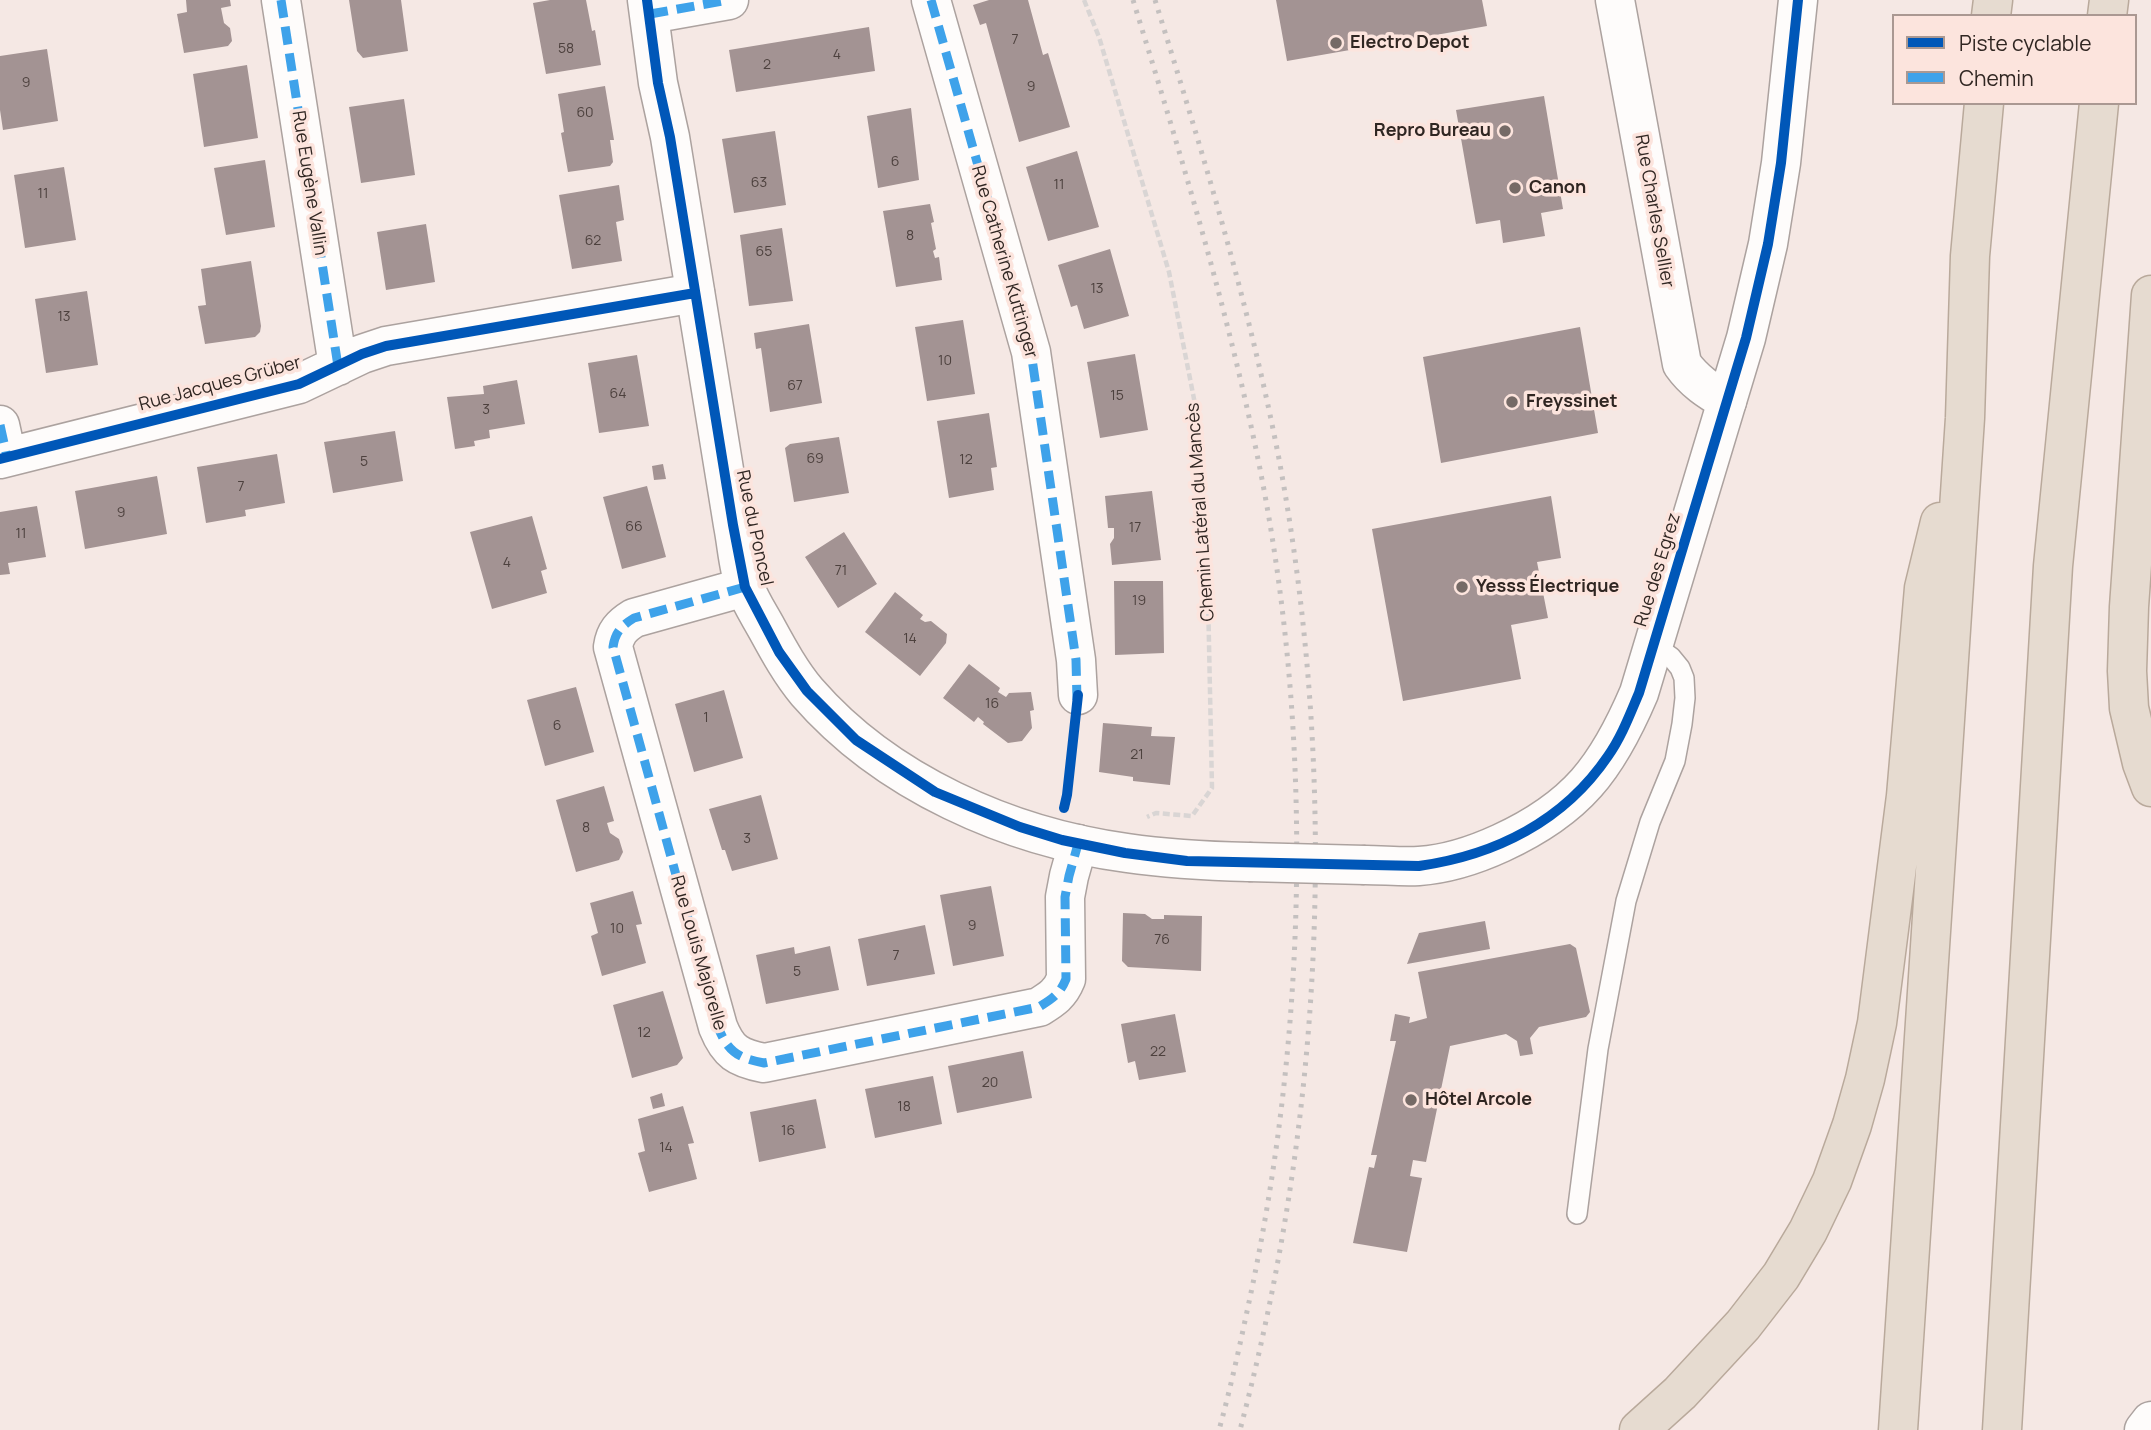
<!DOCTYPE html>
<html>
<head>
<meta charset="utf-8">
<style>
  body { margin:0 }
  #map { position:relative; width:2151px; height:1430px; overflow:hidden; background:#f5e8e4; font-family:Manrope,sans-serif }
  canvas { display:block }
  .legend { position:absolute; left:1892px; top:14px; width:245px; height:91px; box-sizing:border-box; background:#fce4dd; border:2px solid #aa9892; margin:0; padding:9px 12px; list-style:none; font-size:21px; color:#302622 }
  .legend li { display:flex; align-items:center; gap:14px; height:35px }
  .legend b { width:35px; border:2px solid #aa9892 }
</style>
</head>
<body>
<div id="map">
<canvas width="2151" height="1430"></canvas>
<ul class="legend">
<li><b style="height:9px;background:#0057b8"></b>Piste cyclable</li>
<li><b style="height:9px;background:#3ea2ea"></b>Chemin</li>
</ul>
</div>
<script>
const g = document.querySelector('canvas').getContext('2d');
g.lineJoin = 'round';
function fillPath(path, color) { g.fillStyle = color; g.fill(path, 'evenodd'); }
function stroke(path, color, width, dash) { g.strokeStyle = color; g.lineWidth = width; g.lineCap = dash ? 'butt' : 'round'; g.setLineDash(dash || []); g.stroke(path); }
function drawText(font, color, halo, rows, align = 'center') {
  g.font = font + ' Manrope,sans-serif'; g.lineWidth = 7; g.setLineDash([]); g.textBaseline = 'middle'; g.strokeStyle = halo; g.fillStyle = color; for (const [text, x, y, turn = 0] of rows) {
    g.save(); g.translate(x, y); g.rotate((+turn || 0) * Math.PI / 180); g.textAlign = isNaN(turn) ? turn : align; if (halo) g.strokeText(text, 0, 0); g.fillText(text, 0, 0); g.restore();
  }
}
fillPath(new Path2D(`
  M186,0H230L231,6L221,8L224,23L230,28L232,41L228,46L184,53L177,14L187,12Z
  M349,0H401L408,51L363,58L357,51Z
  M550,0H586L592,31L595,30L601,65L546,74L533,3Z
  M989,0H1028L1043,55L1048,53L1070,127L1019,142L986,23L980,25L973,5Z
  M1276,0H1482L1487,26L1287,61Z
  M869,27L875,71L736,92L729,50Z
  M47,49L58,121L3,130L0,110V56Z
  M247,65L258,138L204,147L193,74Z
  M605,86L614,140H610L613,162L610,166L568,172L561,133L564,132L558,94Z
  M1544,96L1563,209L1541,213L1545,236L1503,243L1500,220L1476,224L1456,110Z
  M404,99L415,175L361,183L349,107Z
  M911,108L919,180L878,188L867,116Z
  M775,131L786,205L734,213L722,139Z
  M1077,151L1099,227L1048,241L1026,167Z
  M265,160L275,227L226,235L214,168Z
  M64,167L76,240L25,248L14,175Z
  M619,185L624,220L616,222L622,261L572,269L559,195Z
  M930,204L934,222L931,223L936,249L933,251L935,258L939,257L942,280L896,287L883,211Z
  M426,224L435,282L386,290L377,232Z
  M782,228L793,301L749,306L740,235Z
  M1110,249L1129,316L1084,329L1077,305L1071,307L1058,265Z
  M251,261L261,326L260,332L255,337L205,344L198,306L206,305L201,269Z
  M87,291L98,365L46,373L35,299Z
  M963,320L975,394L927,401L915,327Z
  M809,324L822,403L770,412L761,348L756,349L754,333Z
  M1580,327L1598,433L1441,463L1423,357Z
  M1135,354L1148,430L1100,438L1087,362Z
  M637,355L649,426L599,433L588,363Z
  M517,380L525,424L489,430L490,438L474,441L475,446L455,449L447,397L484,394L483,386Z
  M989,413L997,467L991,468L994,490L949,498L937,421Z
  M395,431L403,481L333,493L324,442Z
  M839,437L849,493L794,502L785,448L790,444Z
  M277,454L285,503L245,510L246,516L206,523L197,467Z
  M663,464L666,479L654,480L652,466Z
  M157,476L167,534L85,549L75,491Z
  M647,486L666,557L622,569L603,497Z
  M1152,491L1161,560L1112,565L1110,544L1114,538V528H1108L1105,496Z
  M1551,496L1561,558L1537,562L1548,618L1511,625L1521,679L1403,701L1372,529Z
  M37,506L46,557L8,563L10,574L0,575V512Z
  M532,516L547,569L541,571L547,593L492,609L470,532Z
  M844,532L877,584L838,608L805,557Z
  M1114,581H1163L1164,653L1115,655Z
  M895,592L923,615L920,619L925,622L931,621L947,634L946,643L920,676L865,632Z
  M969,664L1000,688L998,692L1006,697L1009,693L1031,692L1034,710L1030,711L1032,728L1022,741L1008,743L983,724L984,722L978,717L974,722L943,698Z
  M576,687L594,752L545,766L527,700Z
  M724,690L743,758L694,772L675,704Z
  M1103,723L1152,727L1151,736L1175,737L1170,785L1133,781V777L1099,772Z
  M604,786L614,821L607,823L610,833L619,839L623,852L619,860L576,872L556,800Z
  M761,795L778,859L732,871L725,850H722L709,809Z
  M991,886L1004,956L953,966L940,895Z
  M633,891L642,924L636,925L646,963L602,976L591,936L598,933L590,903Z
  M1123,913L1145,914L1152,919H1164V915L1202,916L1201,971L1128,967L1122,961Z
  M1485,921L1490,949L1407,964L1419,933Z
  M925,925L935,974L867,986L858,939Z
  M1570,944L1576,948L1590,1012L1586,1017L1539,1027L1530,1038L1533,1054L1520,1056L1517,1041L1506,1034L1450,1046L1426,1162L1413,1160L1410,1176L1422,1178L1407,1252L1353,1243L1369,1167L1374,1168L1377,1155H1371L1396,1041H1390L1395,1014L1410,1017L1409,1023L1427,1018L1418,972Z
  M830,946L839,990L766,1004L756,955L794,947L795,954Z
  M663,991L683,1058L677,1065L632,1078L613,1005Z
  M1175,1014L1186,1072L1139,1080L1135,1061L1128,1063L1121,1024Z
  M1023,1051L1032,1098L957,1113L948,1066Z
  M933,1076L942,1124L875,1138L865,1089Z
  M662,1093L665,1106L653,1109L650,1097Z
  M816,1099L826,1148L759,1162L750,1112Z
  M683,1106L694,1143L688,1144L697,1179L649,1192L638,1153L645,1151L638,1119Z`), '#a39393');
const lane = new Path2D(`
  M1577,1214L1598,1049L1626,901L1650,822L1675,761L1682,724L1685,698L1684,678L1680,668L1671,657L1654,645`);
const street = new Path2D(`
  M281,0L338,366
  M931,0L1031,352L1076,660L1078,695
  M1615,0L1682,364C1694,381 1709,391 1727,401
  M650,14L729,0
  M0,425L7,457
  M0,459L299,384L362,354L386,346L695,293
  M745,587L634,618C621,626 615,633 613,647L718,1027C728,1052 738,1058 764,1063L1039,1007C1052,999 1060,994 1066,979L1065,897L1069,876L1078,844`);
const secondary = new Path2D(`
  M647,0L658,83L670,137L733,525C737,545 738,568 745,587C750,601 760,616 767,629C779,651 791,673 807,692C886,783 1009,837 1127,853C1168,859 1208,861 1249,862
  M1365,865C1383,865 1401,867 1419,866C1448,864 1475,855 1501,843C1577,808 1607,768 1639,693L1746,338L1768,244L1781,163L1798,0
  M2144,1430L2151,1421`);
const highway = new Path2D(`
  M1991,16L1993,0
  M2107,16L2109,0
  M2151,295L2129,607L2127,671L2129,708L2142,763L2151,787
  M1639,1430L1680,1393L1743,1325L1781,1276L1808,1231L1832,1181L1852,1125L1865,1079L1877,1023L1906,796L1924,588L1940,522
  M1898,1430L1965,418L1970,256L1984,103
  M2002,1430L2053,566L2099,103`);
stroke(lane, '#aca29f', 22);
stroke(street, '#aca29f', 41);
stroke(secondary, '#aca29f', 41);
stroke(highway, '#b9a99b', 41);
stroke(new Path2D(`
  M1084,0L1099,37L1169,272L1196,409L1207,547L1212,788L1192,816L1156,813L1147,817`), '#d9d5d4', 4.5, [7, 3.5]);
stroke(lane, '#fefcfb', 19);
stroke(street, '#fefcfb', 38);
stroke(secondary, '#fefcfb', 38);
stroke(highway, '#e6dbd0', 38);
stroke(new Path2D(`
  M1133,0C1180,152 1226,303 1258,459C1313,730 1308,1017 1252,1288C1242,1335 1232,1383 1219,1430
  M1155,0C1202,151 1249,303 1279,459C1339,783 1324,1112 1240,1430`), '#c4c0bf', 5, [3.5, 7]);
const secondaryBridge = new Path2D(`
  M1249,862L1365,865`);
stroke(secondaryBridge, '#aca29f', 41, []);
stroke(secondaryBridge, '#fefcfb', 38);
stroke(new Path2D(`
  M281,0L338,366
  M931,0L1031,352L1076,660L1077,700
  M650,14L729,0
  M0,425L7,457
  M745,587L634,618C621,626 615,633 613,647L718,1027C728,1052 738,1058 764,1063L1039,1007C1052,999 1060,994 1066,979L1065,897L1069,876L1078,844`), '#3ea2ea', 9, [18, 9]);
stroke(new Path2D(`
  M647,0L658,83L670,137L733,525L745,587L779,652L807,691L856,740L935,792L1020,827L1062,840L1125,853L1187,861L1419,866C1496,855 1564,821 1608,756C1622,736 1630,714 1639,693L1746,338L1768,244L1781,163L1798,0
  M0,459L299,384L362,354L386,346L695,293
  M1064,808L1067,795L1078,695`), '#0057b8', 10);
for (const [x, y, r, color] of [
  [1336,43,7,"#756a66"],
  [1505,131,7,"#756a66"],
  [1515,188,7,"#756a66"],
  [1512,402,7,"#756a66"],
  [1462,587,7,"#756a66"],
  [1411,1100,7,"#756a66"]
]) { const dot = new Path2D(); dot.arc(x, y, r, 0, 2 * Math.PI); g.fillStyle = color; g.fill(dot); stroke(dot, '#fce4dd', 2.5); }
drawText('14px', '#4d413e', null, [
  ["7",1015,40],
  ["58",566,49],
  ["4",837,55],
  ["2",767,65],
  ["9",26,83],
  ["9",1031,87],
  ["60",585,113],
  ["6",895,162],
  ["63",759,183],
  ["11",1059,185],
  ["11",43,194],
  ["8",910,236],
  ["62",593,241],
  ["65",764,252],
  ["13",1097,289],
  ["13",64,317],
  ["10",945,361],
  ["67",795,386],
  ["64",618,394],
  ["15",1117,396],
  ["3",486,410],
  ["69",815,459],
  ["12",966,460],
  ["5",364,462],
  ["7",241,487],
  ["9",121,513],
  ["66",634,527],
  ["17",1135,528],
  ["11",21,534],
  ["4",507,563],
  ["71",841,571],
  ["19",1139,601],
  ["14",910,639],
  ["16",992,704],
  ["1",706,718],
  ["6",557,726],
  ["21",1137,755],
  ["8",586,828],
  ["3",747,839],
  ["9",972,926],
  ["10",617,929],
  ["76",1162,940],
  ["7",896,956],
  ["5",797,972],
  ["12",644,1033],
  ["22",1158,1052],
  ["20",990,1083],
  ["18",904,1107],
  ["16",788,1131],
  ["14",666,1148]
]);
drawText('bold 18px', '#302622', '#fce4dd', [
  ["Electro Depot",1350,43],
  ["Repro Bureau",1491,131,"right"],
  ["Canon",1529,188],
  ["Freyssinet",1526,402],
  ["Yesss Électrique",1476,587],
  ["Hôtel Arcole",1425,1100]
], 'left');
drawText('18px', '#302622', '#fce4dd', [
  ["Rue Eugène Vallin",309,183,81],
  ["Rue Charles Sellier",1654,211,80],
  ["Rue Catherine Kuttinger",1004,262,74],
  ["Rue Jacques Grüber",220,384,-15],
  ["Chemin Latéral du Mancès",1201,512,-94],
  ["Rue du Poncel",754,528,78],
  ["Rue des Egrez",1658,570,-73],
  ["Rue Louis Majorelle",698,953,74]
]);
</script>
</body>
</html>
